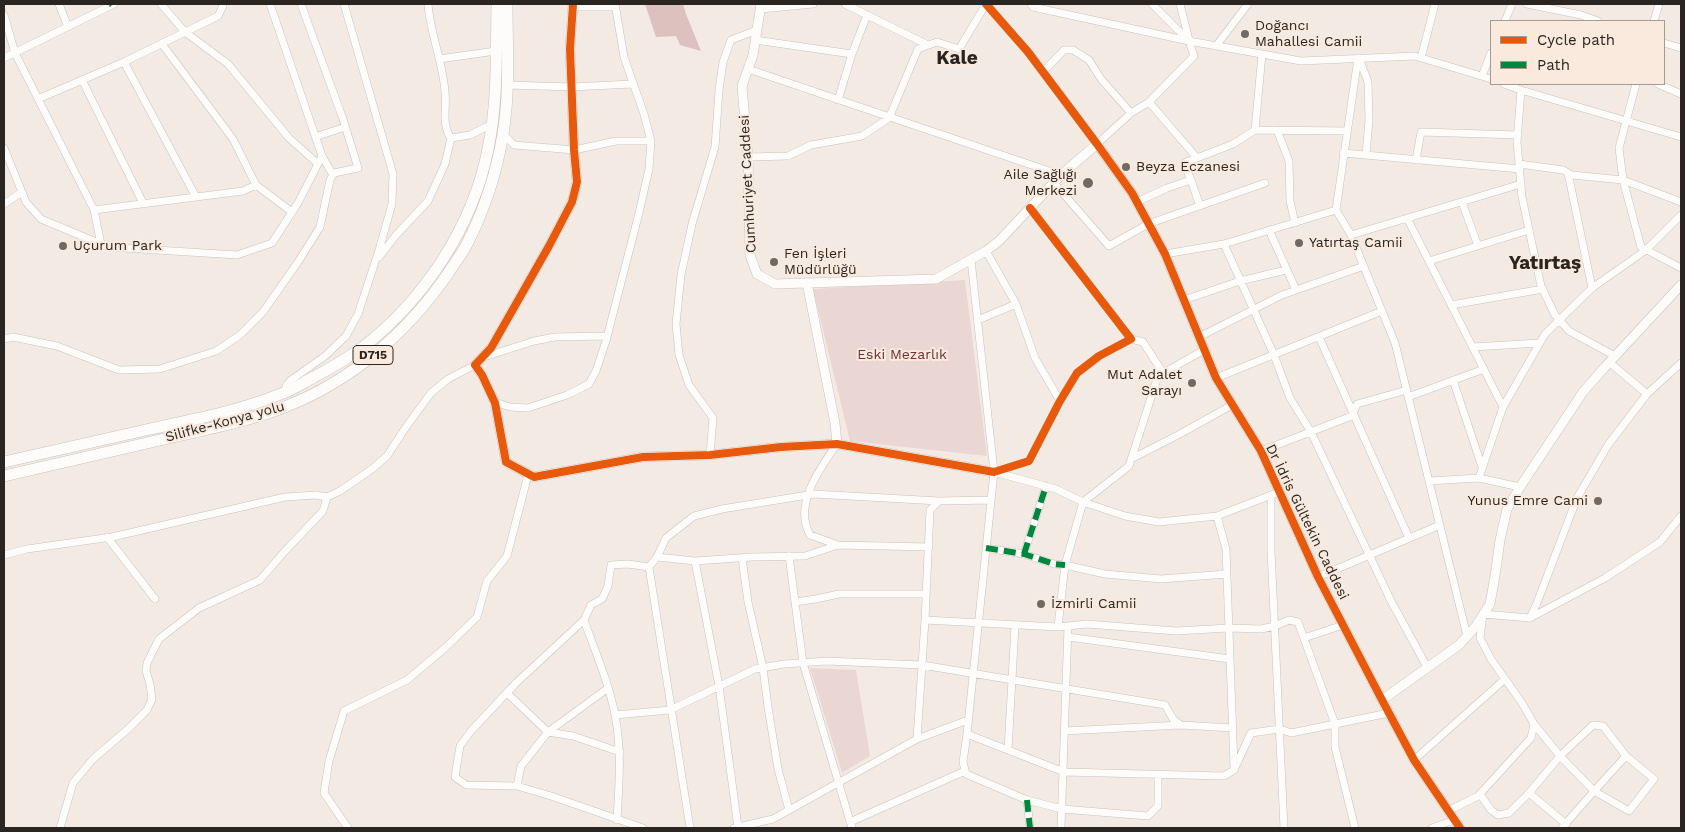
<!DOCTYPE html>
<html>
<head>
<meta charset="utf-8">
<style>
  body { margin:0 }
  #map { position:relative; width:1685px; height:832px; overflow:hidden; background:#f3ebe3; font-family:"Work Sans",sans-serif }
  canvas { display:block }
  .frame { position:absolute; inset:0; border:5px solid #2a2520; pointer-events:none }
  .legend { position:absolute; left:1490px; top:20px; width:175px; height:65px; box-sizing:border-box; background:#f9eadd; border:1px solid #a69b91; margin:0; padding:6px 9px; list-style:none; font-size:15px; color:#2a2520 }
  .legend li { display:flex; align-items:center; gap:10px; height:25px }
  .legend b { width:25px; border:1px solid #a69b91 }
</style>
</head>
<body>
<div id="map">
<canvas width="1685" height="832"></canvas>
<div class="frame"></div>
<ul class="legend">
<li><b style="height:6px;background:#e8590c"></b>Cycle path</li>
<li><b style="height:6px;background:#00873e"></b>Path</li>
</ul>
</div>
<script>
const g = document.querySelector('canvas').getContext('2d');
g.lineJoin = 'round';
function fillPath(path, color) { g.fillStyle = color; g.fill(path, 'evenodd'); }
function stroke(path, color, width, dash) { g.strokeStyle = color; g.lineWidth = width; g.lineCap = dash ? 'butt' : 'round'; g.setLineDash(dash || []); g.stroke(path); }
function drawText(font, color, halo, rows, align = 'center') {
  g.font = font + ' "Work Sans",sans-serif'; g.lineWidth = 4; g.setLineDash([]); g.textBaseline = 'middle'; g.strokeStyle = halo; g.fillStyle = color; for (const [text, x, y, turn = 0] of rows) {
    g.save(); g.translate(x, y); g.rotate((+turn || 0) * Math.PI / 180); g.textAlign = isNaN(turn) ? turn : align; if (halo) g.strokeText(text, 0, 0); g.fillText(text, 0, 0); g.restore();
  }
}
fillPath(new Path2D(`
  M965,280L987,456L850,441L813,289Z
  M810,668L856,670L870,756L842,773Z`), '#ead7d4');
fillPath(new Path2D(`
  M645,4H683L686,14L701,51L680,45L676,36L656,37Z`), '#dcc1be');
const minor = new Path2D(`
  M59,4L68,27
  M161,4L185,32L228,64L289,138L317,163
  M428,4C430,33 443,62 445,92C447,108 441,124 451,138L470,135L492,124
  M845,4L867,15L852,54
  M986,4L1028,52L1097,144L1131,113L1149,102L1194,56L1189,41L1152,4
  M1031,4L1033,7L1189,41L1301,61L1415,56L1491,79
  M1180,4L1189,40
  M1527,4L1581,15L1598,21
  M573,7H615
  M761,9L813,4
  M4,15L15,53L94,210L101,244
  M867,15L928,45
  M1505,21L1512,4
  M1654,21L1659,4
  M755,40L852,54L838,100
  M1664,43L1681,48
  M162,44L233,139L256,185
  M1216,46L1248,4
  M4,58L114,4
  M1358,58L1336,210L1351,235L1395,343L1467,636
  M1359,58L1368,82L1369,120L1366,155
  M1421,58L1435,4
  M439,59L496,51
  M124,62L196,197
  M748,69L1061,175
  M1043,72L1064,50H1073L1089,60L1101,79L1131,113
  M1482,76L1491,53
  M82,80L143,203
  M1504,84L1521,90L1681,137
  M1636,84L1619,148L1623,180L1641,247L1681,268
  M1658,84L1681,94
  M507,85L572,87L632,84
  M1521,90L1517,142L1522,197L1541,286L1555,315L1569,331L1615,356
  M38,99L124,62L218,16L223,6L222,4
  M1149,102L1197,158
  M1255,130L1347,131
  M1277,130L1289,161L1290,201L1295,223
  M503,134L514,145L574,150L616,141H651L644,114L624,57L615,4
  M315,137L345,127
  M4,148L26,202L41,219L108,247L237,255L272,243L298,203L322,156L270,4
  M1343,153L1520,169
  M322,156L333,175
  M748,157L788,156L811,145L862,136L889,118L918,49L937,42L959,49L986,4
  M1416,160L1421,132L1518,135
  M1519,164L1563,170L1572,175L1623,180L1681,202
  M1568,173L1592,288
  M1191,180L1200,206
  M1054,183L1109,246L1148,224L1265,183
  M1137,202L1167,188L1191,180L1184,163L1233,144L1255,130L1262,54
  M1462,202L1478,246
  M4,204L22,192
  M1030,208L1131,339L1099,356L1077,373L1060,401L1029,461L994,472L967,734L1064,772L1224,776L1234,770L1251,733L1280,729L1291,733L1389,713
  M94,210L243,191L256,185L292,212
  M1407,218L1503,407
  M1269,230L1296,290
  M1351,235L1521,184
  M1224,244L1274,355L1290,398L1311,432L1391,601L1427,667
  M986,251L1016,304L1035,358L1060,401
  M1165,254L1224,244L1336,210
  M379,257L397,234L428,201L445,164L451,138
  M971,260L994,472L1056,489L1083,502L1125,516L1159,522L1217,516L1279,492
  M1429,261L1529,230
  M1184,300L1240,281L1286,270
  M1451,305L1543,289
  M978,320L1016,304
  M1199,337L1282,295L1364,266
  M1319,337L1409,538
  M4,339L13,337L57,346L119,370L160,369L216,351L240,335L263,312L298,262L320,227L330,180L334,173L358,168L343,119L301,4
  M1131,339L1143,342L1163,373
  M1473,347L1539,343
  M484,357L534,341L555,337L607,336
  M1609,362L1647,394L1681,363
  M1216,378L1382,311
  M1453,380L1482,467
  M285,393L286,386L291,380L325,356L346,336L358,314L379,250L392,204L393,174L344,4
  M1408,397L1484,369
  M495,402L510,407L528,408L567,395L589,384L596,371L606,341L639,213L649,169L651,141
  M837,444C820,468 793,505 810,535L838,545
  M1261,451L1352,416L1357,404L1407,390
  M710,455L713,418L689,385L679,355L676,324L681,275L692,224L715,147L719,90L723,62L731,40L757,30
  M1131,459L1178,435L1232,405
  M1479,478L1520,487
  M1429,481L1479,478L1503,407L1545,334L1592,288L1646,250L1681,215
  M1271,495V550L1284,828
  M1217,516L1226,549L1234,767
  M107,537L155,599
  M986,548L1024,554L1054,564L1065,565L1105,574L1161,579L1227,574
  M1024,554L1046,486
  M4,555L27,549L112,537L285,497L316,495L327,497L340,491L372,469L387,456L406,427L431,393L448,379L475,365
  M789,556L803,663L852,828
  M657,557L695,561L752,557L805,556L838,545L929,547
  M742,558L748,602L763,668L768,707L778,769L789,810
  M695,561L719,686L738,827
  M1318,577L1440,525
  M795,602L816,599L839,594H926
  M1530,618L1605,578L1660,542L1681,516
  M584,620C595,651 609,683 615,715C622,750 619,785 617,820
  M925,620L1058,627L1087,624L1176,631L1229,628L1261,629L1275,626L1289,620L1298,622L1335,724V747L1355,828
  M1058,627L1065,565L1083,502L1129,466L1158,376L1204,350
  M1068,637L1230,659
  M1304,638L1343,625
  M507,693L548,732L608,688
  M615,715L670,710L755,669L784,664L827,661L922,665L1165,705L1173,719L1181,725L1233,728
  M1065,731L1181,725
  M967,734L963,762L966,774L1027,800L1062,809L1148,816L1158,806V775
  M917,739L925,620L930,510L939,501L991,500
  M1008,750L1015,626
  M1414,760L1505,679
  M517,786L521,766L548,732L573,736L620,752
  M1529,793L1566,824
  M1480,794L1491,810L1498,815L1509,813L1529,793L1560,756L1534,724
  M1027,800L1030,828
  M1448,811L1478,796L1531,738L1534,724L1522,703L1491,659L1480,638L1483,614L1530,618L1537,603L1577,498L1608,445L1647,394
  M850,822L965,771
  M60,828L73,783L93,759L128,729L147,710L152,699L150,684L146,671L147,663L159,639L199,608L260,580L285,551L323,511L327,497
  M348,828L324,793L329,761L344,711L407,680L445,648L477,617L487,581L507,556L528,475
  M643,828L551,796L517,786L466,785L455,777L460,746L471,731L516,683L584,620L591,605L602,599L608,586L611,565L628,564L649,567
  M690,828L649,567L657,557L666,538L694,516L722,509L814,494L939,501
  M734,828L773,819L917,739L968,720
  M1061,828L1068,626
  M1432,828L1454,820
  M1562,828C1583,803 1604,780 1626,756L1603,726L1593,725L1560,756L1594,791L1629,811L1654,779L1626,756`);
const tertiary = new Path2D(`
  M573,4L570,49L574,150L577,182L572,202L549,246L491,348L475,365L482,375L495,403L506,462L534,477L643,457L710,455L781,447L837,444L994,472
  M761,4L753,55L742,86L748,157L750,255L757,274L775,284L936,279L986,251L999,241L1061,175L1097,144L1132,193L1165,254L1216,378L1261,451L1318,577L1382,700L1414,760L1460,828
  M807,283L835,423L837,444
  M1382,700L1459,645L1476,626L1490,604L1495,576L1500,540L1507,509L1520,487L1583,392L1604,368L1681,285`);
const trunk = new Path2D(`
  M4,462C52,451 101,440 150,429C195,419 240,411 283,393C294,389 304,382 314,377C331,368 348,358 363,347C425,299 473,226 488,149C498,102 496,52 497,4
  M4,476C60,463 116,450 173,437C211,428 251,421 287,406C353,380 409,331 449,272C455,262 463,253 468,242C484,210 497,170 503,134C510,91 507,47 507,4`);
stroke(minor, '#c9c2bc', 8);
stroke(tertiary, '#c9c2bc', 10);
stroke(trunk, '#c9c2bc', 12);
stroke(minor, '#fdfcfb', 7);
stroke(tertiary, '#fdfcfb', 9);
stroke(trunk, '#fdfcfb', 11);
stroke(new Path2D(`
  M111,4L112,5
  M986,548L1024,554L1054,564L1065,565
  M1024,554L1046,486
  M1027,800L1030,828`), '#00873e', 6, [12, 6]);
stroke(new Path2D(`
  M573,4L570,49L574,150L577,182L572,202L549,246L491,348L475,365L482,375L495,403L506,462L534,477L643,457L710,455L781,447L837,444L994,472L1029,461L1060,401L1077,373L1099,356L1131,339L1030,208
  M986,4L1028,52L1097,144L1132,193L1165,254L1216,378L1261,451L1318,577L1382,700L1414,760L1460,828`), '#e8590c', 8);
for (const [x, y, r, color] of [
  [1245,34,5,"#706a64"],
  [1126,167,5,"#706a64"],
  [1088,183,6,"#706a64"],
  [1299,243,5,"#706a64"],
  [63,246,5,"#706a64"],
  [774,262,5,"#706a64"],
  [1192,383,5,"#706a64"],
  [1598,501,5,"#706a64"],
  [1041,604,5,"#706a64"]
]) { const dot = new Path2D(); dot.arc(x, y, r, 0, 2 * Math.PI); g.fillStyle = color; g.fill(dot); stroke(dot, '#f9eadd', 2); }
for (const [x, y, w] of [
  [373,355,40]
]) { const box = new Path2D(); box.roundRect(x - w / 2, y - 9.5, w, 19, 4); g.fillStyle = '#f9eadd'; g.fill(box); stroke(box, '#2a2520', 1); }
drawText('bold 12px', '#2a2520', null, [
  ["D715",373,355]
]);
drawText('14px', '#2a2520', '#f9eadd', [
  ["Doğancı",1255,26],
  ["Mahallesi Camii",1255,42],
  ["Beyza Eczanesi",1136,167],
  ["Aile Sağlığı",1077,175,"right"],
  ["Merkezi",1077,191,"right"],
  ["Yatırtaş Camii",1309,243],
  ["Uçurum Park",73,246],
  ["Fen İşleri",784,254],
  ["Müdürlüğü",784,270],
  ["Mut Adalet",1182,375,"right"],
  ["Sarayı",1182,391,"right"],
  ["Yunus Emre Cami",1588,501,"right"],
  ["İzmirli Camii",1051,604]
], 'left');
drawText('14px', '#2a2520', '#f9eadd', [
  ["Cumhuriyet Caddesi",748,184,-93],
  ["Silifke-Konya yolu",225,422,-15],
  ["Dr İdris Gültekin Caddesi",1307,522,64]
]);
drawText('14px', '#6a3037', '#f9eadd', [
  ["Eski Mezarlık",902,355]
]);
drawText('bold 19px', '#2a2520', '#f9eadd', [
  ["Kale",957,58],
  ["Yatırtaş",1545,263]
]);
</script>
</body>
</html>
